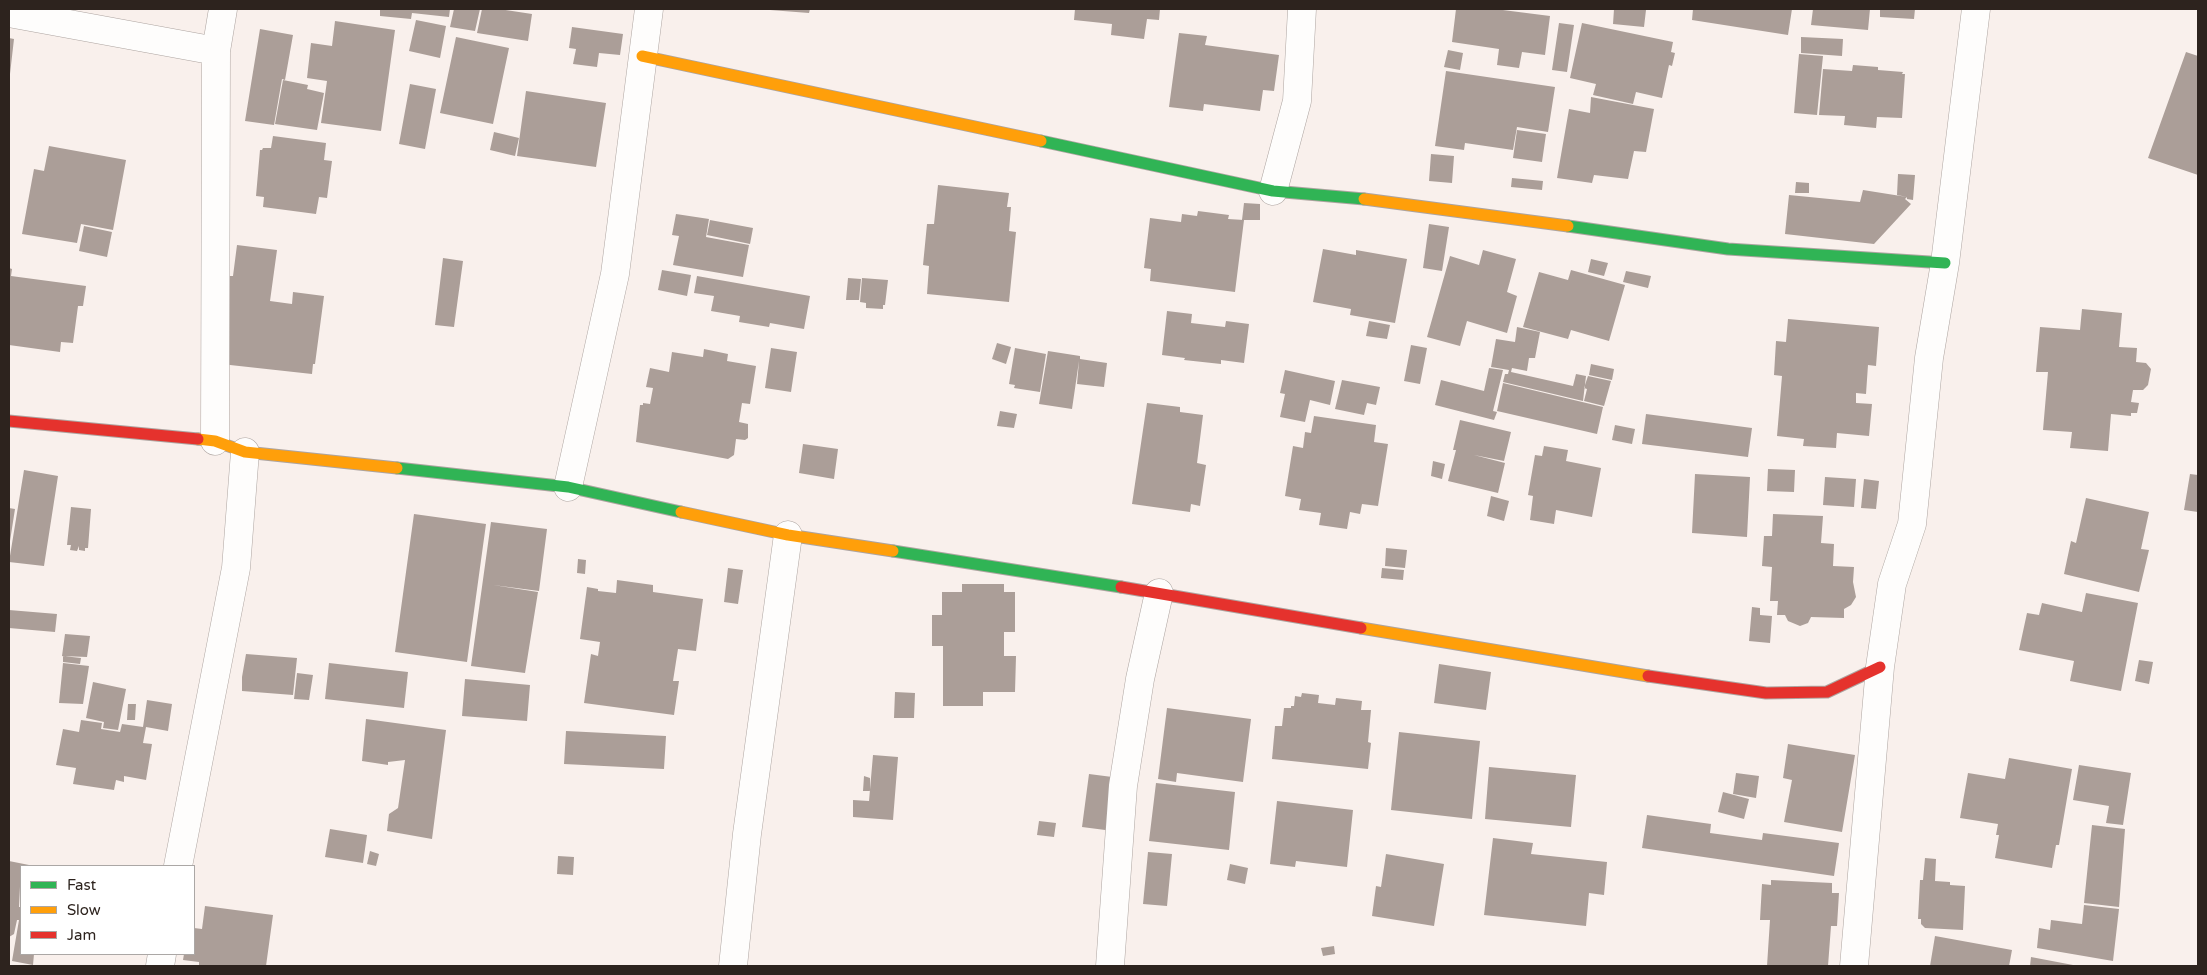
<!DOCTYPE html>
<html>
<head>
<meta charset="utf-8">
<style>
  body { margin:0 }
  #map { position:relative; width:2207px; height:975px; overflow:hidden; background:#f9f0ec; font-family:"Varela Round",sans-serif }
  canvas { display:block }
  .frame { position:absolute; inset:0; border:10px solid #2d231e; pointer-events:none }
  .legend { position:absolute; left:20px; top:865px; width:175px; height:90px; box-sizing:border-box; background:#fff; border:1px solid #aba7a5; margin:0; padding:6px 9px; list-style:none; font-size:15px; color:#2d231e }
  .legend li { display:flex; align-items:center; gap:10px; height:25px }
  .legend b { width:25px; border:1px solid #aba7a5 }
</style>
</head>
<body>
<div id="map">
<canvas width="2207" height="975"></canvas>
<div class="frame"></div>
<ul class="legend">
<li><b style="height:6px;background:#30b455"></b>Fast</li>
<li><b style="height:6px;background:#ff9f0a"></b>Slow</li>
<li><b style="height:6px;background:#e5322d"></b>Jam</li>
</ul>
</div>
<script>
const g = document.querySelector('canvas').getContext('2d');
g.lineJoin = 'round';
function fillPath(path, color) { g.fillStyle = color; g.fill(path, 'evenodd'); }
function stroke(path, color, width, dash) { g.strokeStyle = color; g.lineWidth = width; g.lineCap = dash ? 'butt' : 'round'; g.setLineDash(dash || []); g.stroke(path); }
fillPath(new Path2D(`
  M380,9H450L449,17L412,13L411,19L380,16Z
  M454,9H480L475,31L450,27Z
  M482,9H499L532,14L528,41L477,33Z
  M757,9H810L809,13Z
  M1075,9H1160L1159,20L1147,19L1144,39L1111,35L1112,24L1074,20Z
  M1456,9H1495L1550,16L1545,55L1522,52L1519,68L1497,65L1499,49L1452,42Z
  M1614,9L1646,10L1644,27L1613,24Z
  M1693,9H1792L1788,35L1692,20Z
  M1813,9H1870L1868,30L1811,25Z
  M1880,9H1915L1914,19L1880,17Z
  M416,20L446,26L440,58L409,51Z
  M335,21L395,30L381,131L321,123L327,81L307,78L311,43L332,46Z
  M1559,23L1574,25L1567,72L1552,70Z
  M1582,23L1673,42L1671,52L1675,53L1672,66L1669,65L1662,98L1636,92L1633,104L1593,95L1596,84L1570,78Z
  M572,27L623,34L620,55L599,53L597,67L573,64L576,49L569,48Z
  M260,29L293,35L285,80L282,79L274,125L245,121Z
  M1179,33L1207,36L1205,45L1279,55L1274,91L1263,90L1260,111L1204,104L1203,111L1169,107Z
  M456,37L509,48L493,124L440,113Z
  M1801,37L1843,39L1842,56L1801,53Z
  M9,38L14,39L10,74H9Z
  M1448,50L1463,53L1460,70L1444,67Z
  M2186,52L2198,56V175L2148,158Z
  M1799,54L1823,56L1817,115L1794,113Z
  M1853,65L1878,67V70L1903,72L1902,74H1905L1902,118L1877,117L1876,128L1844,125L1845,116L1819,115L1823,69L1852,71Z
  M1446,71L1555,87L1548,132L1517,127L1513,150L1465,143L1464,150L1435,146Z
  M283,80L308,85L307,89L324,93L317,130L275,124Z
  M410,84L436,89L425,149L399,144Z
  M526,91L606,103L596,167L517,156Z
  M1591,97L1654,109L1646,152L1634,151L1628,179L1594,175L1592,183L1557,178L1569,109L1590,113Z
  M1517,130L1546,134L1542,162L1513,158Z
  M494,132L519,138L515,156L490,150Z
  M273,136L326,143L324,160L332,161L327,198L319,197L316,214L263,207L264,197L256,196L260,150H262L263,148H271Z
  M49,146L126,160L113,230L81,224L77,243L22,234L34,169L44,171Z
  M1431,154L1454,156L1452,183L1429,181Z
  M1898,174L1915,175L1913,200L1907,199V197L1905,199L1911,204L1874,244L1785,234L1789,195L1860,202L1863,190L1907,197L1897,195Z
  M1512,178L1543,181L1542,190L1511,187Z
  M1796,182L1809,183V193H1795Z
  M938,185L1009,193L1007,207H1011L1009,231L1016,232L1009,302L927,294L929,266L923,265L927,224H934Z
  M1244,203L1260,204V220H1242Z
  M1198,211L1229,215L1228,219L1244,220L1235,292L1150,281L1151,269L1144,268L1150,218L1181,222L1182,214L1197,216Z
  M676,214L709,219L706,237L749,245L743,277L673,265L679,236L672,235Z
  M710,220L753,228L750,244L707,235Z
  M1429,224L1449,227L1442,271L1423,268Z
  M84,226L112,232L107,257L79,251Z
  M237,245L277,250L270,301L292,304L293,292L324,296L315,364H313L312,374L221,364L227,276H233Z
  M1323,249L1356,255V250L1407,259L1395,323L1350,315L1351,309L1313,302Z
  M1483,250L1516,259L1507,292L1517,296L1507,333L1467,321L1460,346L1427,337L1450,256L1479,265Z
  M443,258L463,261L454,327L435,325Z
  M1591,259L1608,263L1604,276L1588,272Z
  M9,268L12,269L11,276L86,286L83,306H78L73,343L61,342L60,352L9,345Z
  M662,270L691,275L687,296L658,290Z
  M1571,270L1625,285L1609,341L1571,330L1568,339L1523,327L1539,272L1568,280Z
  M1626,271L1651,276L1648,288L1623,282Z
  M697,276L810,296L804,329L770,323L769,327L739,322L740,316L711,311L714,296L694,293Z
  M848,278L861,279L859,300H846Z
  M862,278L888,280L885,305H883V309L866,308V303L860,302Z
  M2082,309L2122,313L2119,347L2137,348L2136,362L2146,363L2151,369L2148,385L2143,390H2133L2131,402L2139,403L2137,413H2131V416L2111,414L2108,451L2070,448L2072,432L2043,430L2048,372H2036L2040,327L2080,330Z
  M1167,311L1192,314L1191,323L1225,327L1226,321L1249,324L1244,363L1221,360V364L1184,360L1185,358L1162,355Z
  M1788,319L1879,327L1876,366L1868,365L1866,394L1856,393V403L1872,404L1869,436L1837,433L1836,448L1803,446L1804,439L1777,436L1782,376L1774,375L1776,341L1786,342Z
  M1369,321L1390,325L1387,339L1366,336Z
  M1517,327L1540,332L1535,358H1529L1527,371L1512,368L1511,372L1573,386L1576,374L1586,376L1583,401L1503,382L1505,374H1508L1509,370L1491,367L1496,339L1515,342Z
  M997,343L1011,347L1006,364L992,359Z
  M1411,345L1427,348L1420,384L1404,381Z
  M771,348L797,352L791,392L765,388Z
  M1015,348L1046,354L1040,392L1014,388L1015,385L1009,384Z
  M704,349L728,354L727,361L756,366L750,404L742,403L739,422L748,424V438L745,440L736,439L734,455L728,459L636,442L640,405H643V403L650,404L653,388L646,387L650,368L669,372L672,352L703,357Z
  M1048,351L1080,356V359L1107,363L1104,387L1077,384L1079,361L1072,409L1039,404Z
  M1591,364L1614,369L1612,380L1589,375Z
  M1489,368L1503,370L1493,411L1497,412L1494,420L1435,405L1441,380L1484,391Z
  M1285,370L1335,381L1330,405L1310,400L1305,422L1280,417L1285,394L1280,393Z
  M1588,376L1611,381L1604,406L1584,401L1587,389L1584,388Z
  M1342,380L1380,387L1376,405L1367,403L1364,415L1335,409Z
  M1503,383L1603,407L1597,434L1497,411Z
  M1147,403L1180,407V412L1203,415L1197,463L1206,465L1200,506L1191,504L1190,512L1132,504Z
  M1000,411L1017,414L1014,428L997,426Z
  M1646,414L1752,428L1748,457L1642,444Z
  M1314,416L1376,425L1374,442L1388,444L1378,506L1362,504L1360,514L1350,512L1347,529L1319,525L1321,513L1299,510L1301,499L1285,496L1293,446L1303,448L1305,432L1311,433Z
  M1460,420L1511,432L1504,461L1474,455L1505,463L1498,493L1448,481L1456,450H1453Z
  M1615,425L1635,429L1632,444L1612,440Z
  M803,444L838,449L834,479L799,473Z
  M1544,446L1568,450L1566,461L1601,468L1592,517L1556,510L1554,524L1530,520L1533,496L1528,495L1535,455L1542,456Z
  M1433,461L1445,464L1442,479L1431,476Z
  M1768,469L1795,470L1794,492L1767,491Z
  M24,470L58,476L44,566L9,562Z
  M1695,474L1750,477L1747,537L1692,533Z
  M2190,474L2198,475V512L2184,510Z
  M1825,477L1856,479L1854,507L1823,505Z
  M1864,479L1879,481L1876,509L1861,508Z
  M1491,496L1509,501L1504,521L1487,516Z
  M2086,498L2149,512L2141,549L2149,550L2139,592L2064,574L2071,541L2076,543Z
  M71,507L91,509L88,548H85V551L79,550V546L77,551L70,550L71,545H67Z
  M9,508L15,509L10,541H9Z
  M414,514L486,524L467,662L395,652Z
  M1773,514L1823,516L1821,543L1834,544L1833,566L1854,567L1853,582L1856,597L1851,605L1844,609V618L1811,617L1808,623L1800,626L1788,621L1785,615H1777L1778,601H1770L1772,567L1762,566L1764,536H1772Z
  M491,522L547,529L539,591L493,585L538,592L525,673L471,666Z
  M1386,548L1407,550L1405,568L1385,566Z
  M578,559L586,560L585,574L577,573Z
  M728,568L743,570L738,604L724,602Z
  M1382,568L1404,570L1403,580L1381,578Z
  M617,580L653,585V592L703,599L696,651L678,649L673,681H679L674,715L584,703L591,654L598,656L600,642L580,639L587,587L598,589V591L616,593Z
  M962,584H1004V592H1015V632H1004V656H1016L1015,692H983V706H943V646H932V615H942V592H962Z
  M2086,593L2138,603L2121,691L2070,681L2074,661L2019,650L2027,613L2039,615L2042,603L2082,612Z
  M1752,607L1760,608V615L1772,616L1770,643L1749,641Z
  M9,610L57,614L55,632L9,628Z
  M65,634L90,636L87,657L62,656Z
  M246,654L297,658L293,695L242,691V677Z
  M63,656L81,658L80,664L63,662Z
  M2139,660L2153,662L2149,684L2135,681Z
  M63,663L89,666L83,704L59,703Z
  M329,663L408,672L404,708L325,699Z
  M1439,664L1491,672L1486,710L1434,703Z
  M297,673L313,675L309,700L294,699Z
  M465,679L530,685L527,721L462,716Z
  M93,682L126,689L118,730L103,728L104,722L86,718Z
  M895,692L915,693L914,718H894Z
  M1302,693L1319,695L1318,703L1335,705L1336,698L1362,701L1361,710H1371L1368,742L1371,743L1368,769L1272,759L1275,726H1282L1284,708H1291V706H1294L1295,696L1301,697Z
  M147,700L172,704L168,731L146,727L143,743L152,744L146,780L124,776V782L116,780L114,790L73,784L76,768L56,765L63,729L79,732L81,720L102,723L101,729L120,732L122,724L143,727Z
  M128,704H136L135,720H127Z
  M1167,708L1251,719L1243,782L1177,773L1176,782L1158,779Z
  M366,719L446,730L432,839L387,831L389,814L398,808L405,760L388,762V765L362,761Z
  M566,731L666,736L664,769L564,764Z
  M1399,732L1480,741L1472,819L1391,810Z
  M1788,744L1855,755L1842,832L1784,822L1792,780L1783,778Z
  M873,755L898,757L893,820L853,817V800L869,801Z
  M2009,758L2072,769L2059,845H2056L2052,868L1995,858L1999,835H1996L1998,824L1960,818L1968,773L2005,779Z
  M2079,765L2131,773L2123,825L2106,823L2109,806L2073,800Z
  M1489,767L1576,775L1571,827L1485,819Z
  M1736,773L1759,776L1756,798L1733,794Z
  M1089,774L1120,778L1113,831L1082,827Z
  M864,776L870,778V791H863Z
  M1156,783L1235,792L1229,850L1149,841Z
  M1723,792L1749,799L1744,819L1718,812Z
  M1277,801L1353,810L1347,867L1296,861L1295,867L1270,864Z
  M1647,815L1711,824L1710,833L1762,840L1763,833L1839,843L1834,876L1642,848Z
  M1039,821L1056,823L1054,837L1037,835Z
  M2092,825L2125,829L2119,907L2084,903Z
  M330,829L367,835L363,863L325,857Z
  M1493,838L1533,843L1531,854L1607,862L1604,895L1589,893L1586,926L1484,915Z
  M370,851L379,854L376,866L367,864Z
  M1148,852L1172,854L1167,906L1143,904Z
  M1386,854L1444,864L1434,926L1372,916L1376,886L1381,887Z
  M558,856L574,857L573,875L557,874Z
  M1925,858L1936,859L1935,881L1950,882V885L1965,886L1963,930L1925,928L1921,924V919H1918L1920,880H1923Z
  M9,861L29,865L21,866L19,907H21V954H34L33,965L12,961L19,920H17L14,934L9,937Z
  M1230,864L1248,868L1245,884L1227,880Z
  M1771,880L1832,883V893H1839L1837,926H1831L1828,966H1767L1770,920H1760L1762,884L1771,885Z
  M2084,905L2119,909L2113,961L2037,948L2039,928L2050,930L2051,920L2082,924Z
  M205,906L273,915L266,966H199V962L183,960L184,954H194V928L202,929Z
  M1935,936L2012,950L2009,966H1930Z
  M1334,946L1335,954L1323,956L1321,948Z
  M2031,957L2073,965V966H2030Z`), '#ab9e98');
const street = new Path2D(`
  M9,13L216,51
  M1273,191L1297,101L1302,9
  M215,441L216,51L223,9
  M568,487L615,274L649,9
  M178,866L236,568L245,452
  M160,966L162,954
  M733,966L747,834L788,535
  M1110,966L1123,786L1140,679L1159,593
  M1854,966L1880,667L1892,584L1912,524L1929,358L1945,263L1976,9`);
const fast = new Path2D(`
  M1041,141L1273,191L1364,199
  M1568,226L1728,249L1945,263
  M397,468L568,487L681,512
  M893,551L1121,587`);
const slow = new Path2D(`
  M642,56L1041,141
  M1364,199L1568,226
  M198,439L215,441L245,452L397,468
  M681,512L788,535L893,551
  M1361,628L1648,676`);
const jam = new Path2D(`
  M9,421L198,439
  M1121,587L1361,628
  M1648,676L1766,693L1827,692L1880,667`);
stroke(street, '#ada4a0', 29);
stroke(fast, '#ada4a0', 13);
stroke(slow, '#ada4a0', 13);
stroke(jam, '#ada4a0', 13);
stroke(street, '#fefdfc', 28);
stroke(fast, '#30b455', 11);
stroke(slow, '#ff9f0a', 11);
stroke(jam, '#e5322d', 11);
</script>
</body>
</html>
